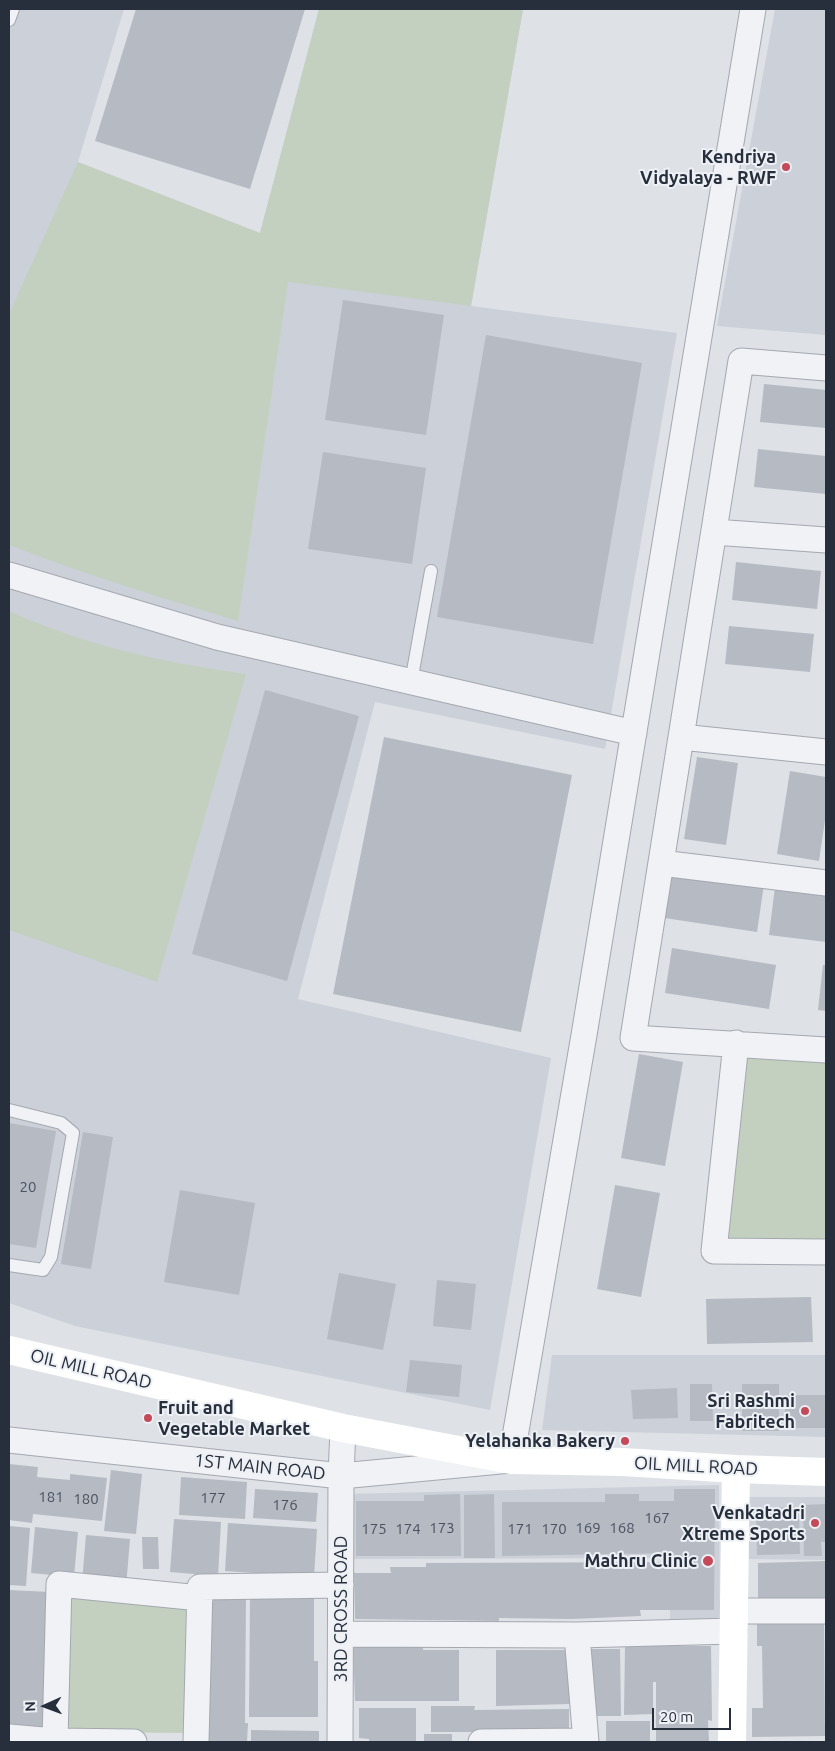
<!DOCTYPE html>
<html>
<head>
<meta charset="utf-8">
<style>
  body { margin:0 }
  #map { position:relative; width:835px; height:1751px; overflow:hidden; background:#dee1e6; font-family:Ubuntu,sans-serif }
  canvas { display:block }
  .frame { position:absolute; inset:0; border:10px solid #282f3c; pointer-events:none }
  .north { position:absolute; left:20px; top:1681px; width:50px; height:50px; -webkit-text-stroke:4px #edf0f4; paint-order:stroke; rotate:268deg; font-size:14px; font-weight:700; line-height:20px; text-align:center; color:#282f3c }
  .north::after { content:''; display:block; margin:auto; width:18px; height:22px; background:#282f3c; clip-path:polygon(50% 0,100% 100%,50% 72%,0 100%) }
  .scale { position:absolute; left:652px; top:1708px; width:79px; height:22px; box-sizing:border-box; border:2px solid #282f3c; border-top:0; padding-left:6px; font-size:15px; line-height:18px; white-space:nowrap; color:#282f3c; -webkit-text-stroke:4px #edf0f4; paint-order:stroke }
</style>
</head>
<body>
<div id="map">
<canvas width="835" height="1751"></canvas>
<div class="frame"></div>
<div class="north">N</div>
<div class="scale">20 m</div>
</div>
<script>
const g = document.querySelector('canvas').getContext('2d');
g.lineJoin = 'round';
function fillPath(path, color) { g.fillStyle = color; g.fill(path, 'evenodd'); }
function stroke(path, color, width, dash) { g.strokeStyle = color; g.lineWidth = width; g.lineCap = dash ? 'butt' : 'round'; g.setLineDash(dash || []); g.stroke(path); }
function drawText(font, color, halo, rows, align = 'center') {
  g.font = font + ' Ubuntu,sans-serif'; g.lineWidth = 4; g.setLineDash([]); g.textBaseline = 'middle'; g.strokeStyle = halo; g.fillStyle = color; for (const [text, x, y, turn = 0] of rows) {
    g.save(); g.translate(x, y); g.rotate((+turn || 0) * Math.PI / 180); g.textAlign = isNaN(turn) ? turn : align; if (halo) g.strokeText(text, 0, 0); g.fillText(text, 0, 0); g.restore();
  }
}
fillPath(new Path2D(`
  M9,9H124L78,162L260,233L319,9H523L471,306L677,333L605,749L375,702L298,999L551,1058L490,1410L75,1326L9,1303Z
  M775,9H826V335L717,326Z
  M552,1355H826V1437L542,1430Z
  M719,1485L720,1623H670V1558L349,1559L348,1494Z
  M748,1497H826V1560L748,1559Z`), '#ccd0d8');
fillPath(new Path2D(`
  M319,9H523L471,306L288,282L238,621C161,598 84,574 9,545V314L78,162L260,233Z
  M9,611C84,645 164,663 246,674L157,982L9,930Z
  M736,1043L826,1050V1252L714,1251Z
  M70,1590L194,1602L192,1733L63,1732Z`), '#c3d0c0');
fillPath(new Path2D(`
  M136,9H305L250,189L95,141Z
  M343,300L444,315L426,435L325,420Z
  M486,335L642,363L593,644L437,617Z
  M764,384L826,390V428L760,422Z
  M758,449L826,456V494L754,487Z
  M323,452L426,468L412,564L308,549Z
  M736,562L821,571L817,609L732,600Z
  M729,626L814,634L810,672L725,664Z
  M265,690L359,716L287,981L192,954Z
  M384,737L572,775L521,1032L333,994Z
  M697,757L738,763L726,845L684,839Z
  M790,771L826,777V813L819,861L777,854Z
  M665,870L764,884L757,932L658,917Z
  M775,887L826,893V942L769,935Z
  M672,948L776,965L769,1009L665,993Z
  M823,965H826V1011L818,1010Z
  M639,1054L683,1062L665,1166L621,1158Z
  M9,1123L56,1131L36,1248L9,1244Z
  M83,1132L113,1137L91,1269L61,1264Z
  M615,1185L660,1193L641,1297L597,1289Z
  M180,1190L255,1203L239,1295L164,1282Z
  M339,1273L396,1284L383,1350L327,1339Z
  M437,1280L476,1284L471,1330L433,1326Z
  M811,1297L813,1342L707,1344L706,1299Z
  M410,1360L462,1365L459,1397L406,1392Z
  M690,1384H712L713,1421H690Z
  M742,1384H779V1431H742Z
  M677,1388L678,1418L633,1419L631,1390Z
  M785,1395H826V1428H785Z
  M9,1464L38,1467L37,1477L70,1480V1474L107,1478L102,1521L33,1514L32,1523L9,1520Z
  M111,1470L142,1474L136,1534L104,1531Z
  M181,1477L247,1482L245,1519L179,1515Z
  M255,1489L318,1493L316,1522L253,1518Z
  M674,1489H715L714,1610H640L641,1616L572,1619L499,1618V1621L355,1619L354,1573H391L390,1567H426V1563L675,1562L674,1553L502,1556V1502H605V1494H639V1501H674Z
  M460,1494L461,1556H356V1501H424V1495Z
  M494,1494L495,1558H464V1495Z
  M826,1504V1542H821L822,1556H804L803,1505Z
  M799,1507L800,1554L757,1555L756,1508Z
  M174,1519L221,1522L218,1576L170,1572Z
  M228,1523L317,1529L314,1577L225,1571Z
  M9,1526L30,1528L26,1586L9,1585Z
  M35,1527L78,1532L74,1577L31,1573Z
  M86,1535L130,1539L126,1587L82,1582Z
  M142,1537H158L159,1569H143Z
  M826,1561V1598L758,1600V1563Z
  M9,1590L50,1592L47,1729L9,1728Z
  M208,1596H246L245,1723H248L247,1742H205Z
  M250,1597L314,1598V1661H318V1717H249Z
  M757,1616H824L825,1736L752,1737V1708H763L762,1646H757Z
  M353,1645H423V1650H459V1701H355Z
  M625,1646H711L712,1721L708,1720L709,1742H656V1682H653V1714L624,1715Z
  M591,1649H620L621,1716H591Z
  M496,1650H569V1704L496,1706Z
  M431,1706H475L474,1710L569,1709V1736L525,1732H431Z
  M359,1708H416V1742H369V1739L359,1738Z
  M606,1721H650V1742H606Z
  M251,1730L319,1731V1742H251Z
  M424,1734H452V1742H424Z`), '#b5bac3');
const lane = new Path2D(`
  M9,20L13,9
  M411,682L431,571
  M9,1110L61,1123L73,1133L51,1257L43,1270L9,1265`);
const street = new Path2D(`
  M826,368L741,361L633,1038L826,1050
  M714,532L826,540
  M9,575L217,637L634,733
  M681,737L826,752
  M661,863L826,883
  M736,1043L714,1251L826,1252
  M9,1440L341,1476L511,1460L584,1035L753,9
  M734,1611H826
  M341,1634L577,1635L734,1631
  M577,1635L586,1742
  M9,1737L55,1741L134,1742
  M55,1741L59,1584L200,1598
  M196,1742L200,1587L341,1585
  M340,1742L341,1476L343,1428
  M481,1742L585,1741`);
stroke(lane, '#a4a8b0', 14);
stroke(street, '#a4a8b0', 27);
stroke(lane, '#f0f2f5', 12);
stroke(street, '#f0f2f5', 25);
stroke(new Path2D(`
  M9,1350L343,1428L511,1460L623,1462L736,1469L826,1472
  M732,1742L736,1469`), '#fff', 28);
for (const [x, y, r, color] of [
  [786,167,5,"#c44a5a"],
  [805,1411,5,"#c44a5a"],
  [148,1418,5,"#c44a5a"],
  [625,1441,5,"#c44a5a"],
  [815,1523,5,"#c44a5a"],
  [708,1561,6,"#c44a5a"]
]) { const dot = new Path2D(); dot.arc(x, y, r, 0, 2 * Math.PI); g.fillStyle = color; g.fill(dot); stroke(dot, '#edf0f4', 2); }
drawText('15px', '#4b525e', null, [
  ["20",28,1187],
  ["181",51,1497],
  ["177",213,1498],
  ["180",86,1499],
  ["176",285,1505],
  ["167",657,1518],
  ["173",442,1528],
  ["169",588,1528],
  ["168",622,1528],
  ["175",374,1529],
  ["174",408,1529],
  ["171",520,1529],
  ["170",554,1529]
]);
drawText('bold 18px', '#282f3c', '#edf0f4', [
  ["Kendriya",776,157],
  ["Vidyalaya - RWF",776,178],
  ["Sri Rashmi",795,1401],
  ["Fabritech",795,1422],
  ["Fruit and",158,1408,"left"],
  ["Vegetable Market",158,1429,"left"],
  ["Yelahanka Bakery",615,1441],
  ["Venkatadri",805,1513],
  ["Xtreme Sports",805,1534],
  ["Mathru Clinic",697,1561]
], 'right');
drawText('18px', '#282f3c', '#edf0f4', [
  ["OIL MILL ROAD",91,1369,13],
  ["OIL MILL ROAD",696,1466,3],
  ["1ST MAIN ROAD",260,1467,6],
  ["3RD CROSS ROAD",341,1609,-90]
]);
</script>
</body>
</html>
